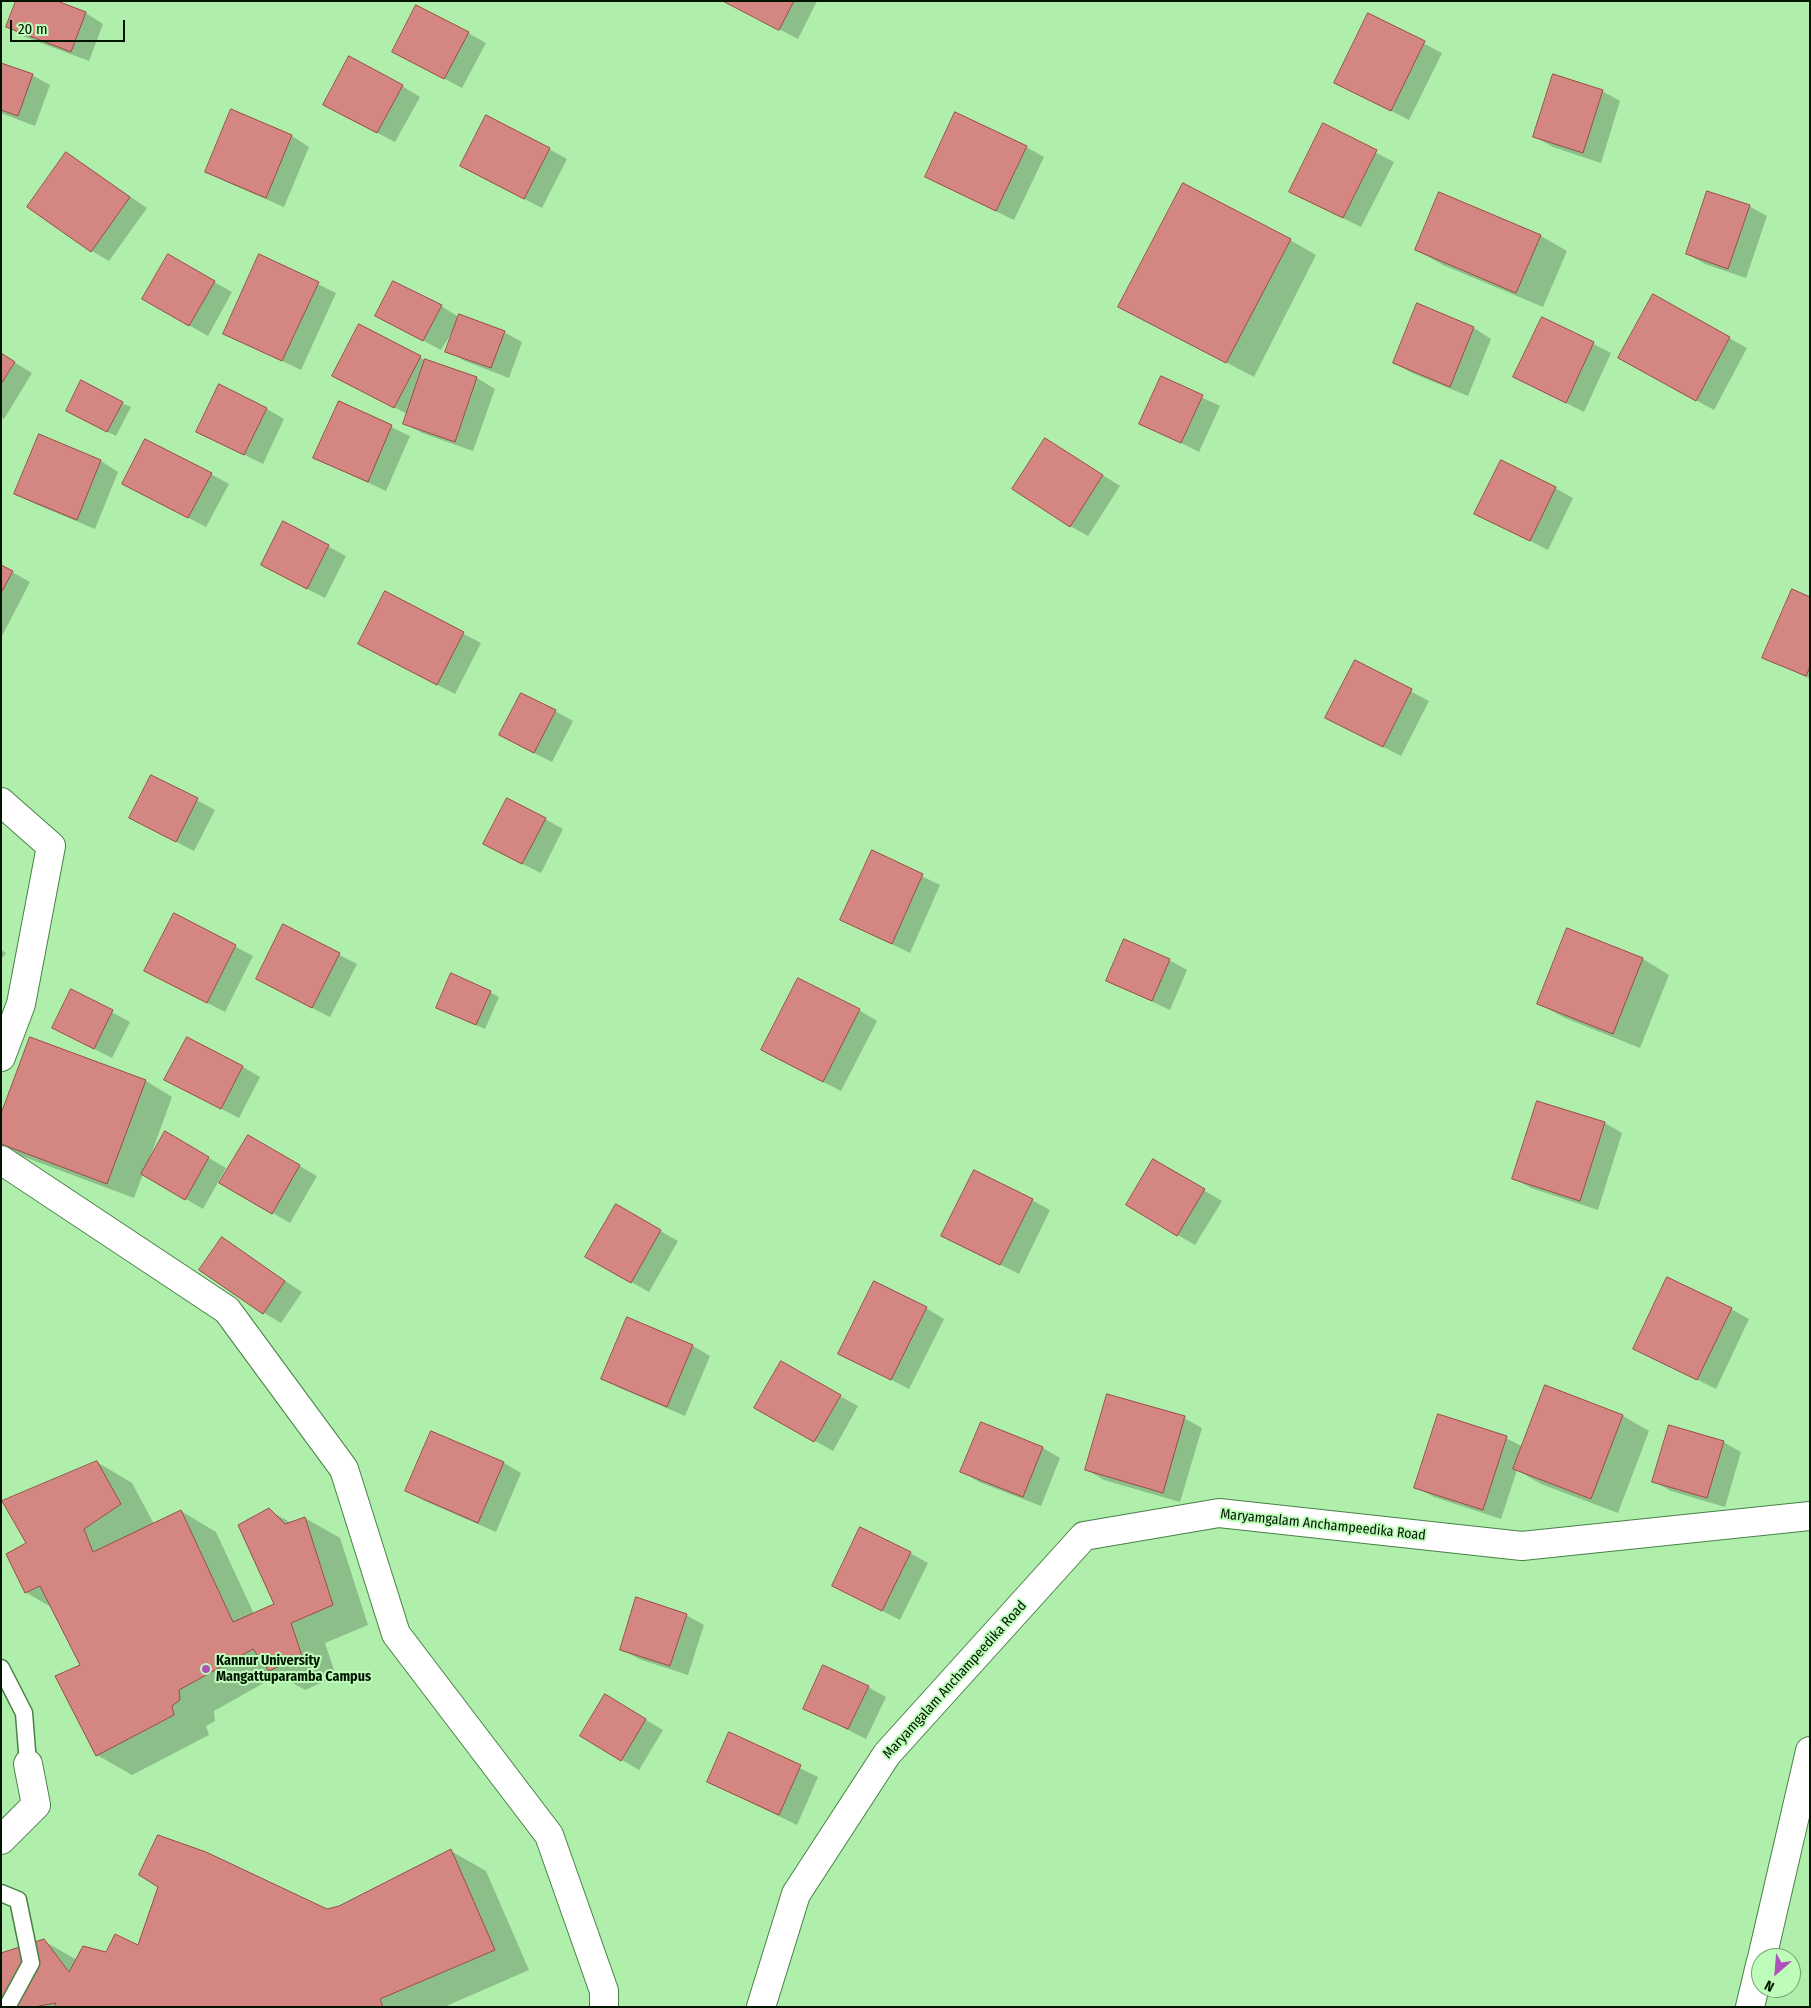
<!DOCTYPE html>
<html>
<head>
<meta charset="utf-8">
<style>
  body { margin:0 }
  #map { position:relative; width:1811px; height:2008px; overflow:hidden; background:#b0eeac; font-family:"Fira Sans Condensed",sans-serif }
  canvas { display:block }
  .frame { position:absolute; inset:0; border:2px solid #011501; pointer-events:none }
  .north { position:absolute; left:1751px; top:1948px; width:50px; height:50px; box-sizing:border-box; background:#bdfcb9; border:1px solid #72a06f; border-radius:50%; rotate:207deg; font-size:14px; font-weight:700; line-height:20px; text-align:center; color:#011501 }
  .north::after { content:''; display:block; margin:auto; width:18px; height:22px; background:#af51ba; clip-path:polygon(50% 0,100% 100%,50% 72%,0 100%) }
  .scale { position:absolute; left:10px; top:20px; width:115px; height:22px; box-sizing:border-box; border:2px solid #011501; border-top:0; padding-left:6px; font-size:15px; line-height:18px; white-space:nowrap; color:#011501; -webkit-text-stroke:4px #bdfcb9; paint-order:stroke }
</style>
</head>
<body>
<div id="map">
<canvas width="1811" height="2008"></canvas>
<div class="frame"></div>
<div class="north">N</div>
<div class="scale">20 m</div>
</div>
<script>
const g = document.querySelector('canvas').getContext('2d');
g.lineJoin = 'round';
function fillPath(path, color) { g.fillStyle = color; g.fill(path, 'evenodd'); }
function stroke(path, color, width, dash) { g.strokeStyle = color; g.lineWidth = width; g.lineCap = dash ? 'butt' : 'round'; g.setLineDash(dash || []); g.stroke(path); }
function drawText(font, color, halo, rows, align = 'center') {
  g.font = font + ' "Fira Sans Condensed",sans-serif'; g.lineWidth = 4; g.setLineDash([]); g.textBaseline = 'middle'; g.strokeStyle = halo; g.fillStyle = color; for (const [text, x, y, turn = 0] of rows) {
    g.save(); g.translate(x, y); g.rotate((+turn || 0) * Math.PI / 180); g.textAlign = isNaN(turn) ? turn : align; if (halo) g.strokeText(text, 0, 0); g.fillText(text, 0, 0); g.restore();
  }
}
fillPath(new Path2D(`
  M54,1L86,13L103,24L89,61L25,37L7,27Z
  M726,1H817L798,39Z
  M1369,15L1442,53L1409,120L1336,83Z
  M468,33L486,43L462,88L393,52Z
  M1,64L32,75L50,85L35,126L1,113Z
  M402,86L420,97L395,142L343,115Z
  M1602,91L1620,101L1601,163L1553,147L1535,137Z
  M232,111L292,136L309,147L284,207L224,181L206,171Z
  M1323,125L1394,162L1361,227L1308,201Z
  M1026,147L1044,157L1014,220L926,177Z
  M549,149L567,159L542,208L479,176Z
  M66,153L147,208L109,261L92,251Z
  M1749,206L1767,216L1746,278L1705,264L1687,254Z
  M1541,236L1567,251L1543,307L1443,265L1416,250Z
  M1290,240L1316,255L1254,377L1147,321Z
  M168,256L232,292L208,336L143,299Z
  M260,256L336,293L301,370L225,333Z
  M1653,296L1747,348L1714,410L1637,368Z
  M1418,305L1474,328L1491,339L1468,396L1412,373L1394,363Z
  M441,306L459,317L504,332L522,342L509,378L465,361L447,351L457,324L441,350L377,316Z
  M1543,319L1611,353L1584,412L1515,377Z
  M360,325L427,361L477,378L495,389L473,451L422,433L404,423L407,414L352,385Z
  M1,354L32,373L4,419L1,417Z
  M1161,378L1220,406L1199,452L1141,423Z
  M122,403L131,407L116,436L76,416Z
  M340,403L410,436L386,491L315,458Z
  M267,409L284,419L263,464L197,431Z
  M39,436L101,461L118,472L95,529L33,503L15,493Z
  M1063,450L1120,486L1088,536L1070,526Z
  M211,474L229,484L206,527L124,484Z
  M1555,488L1573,498L1548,550L1476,513Z
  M284,523L346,556L325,598L280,575Z
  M1,566L30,582L1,638Z
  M385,593L481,643L455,694L359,644Z
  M1810,599V679L1764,657Z
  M1355,662L1429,701L1401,756L1345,727Z
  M555,711L573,721L552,762L518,745Z
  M152,776L215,810L194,851L149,828Z
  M545,819L563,829L541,873L502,854Z
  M872,852L940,885L910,953L842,920Z
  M174,914L253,956L225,1012L163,980Z
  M284,926L357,964L330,1017L275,989Z
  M1568,930L1643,959L1669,975L1640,1048L1565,1018L1538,1003Z
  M1,950L6,953L1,959Z
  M1169,960L1187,970L1170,1010L1108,981Z
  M72,991L130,1022L112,1058L71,1037Z
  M490,992L499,997L485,1029L446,1012Z
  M859,1010L877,1021L841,1091L780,1060Z
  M31,1038L146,1081L172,1097L149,1160L166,1133L226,1168L203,1209L143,1174L134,1198L19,1155L1,1145V1117Z
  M243,1067L260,1077L239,1118L184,1090Z
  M1605,1123L1622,1133L1598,1210L1531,1188L1513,1178Z
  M248,1136L317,1176L290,1223L221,1183Z
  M1154,1161L1222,1201L1195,1245L1178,1235Z
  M1032,1200L1050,1210L1019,1274L943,1236Z
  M616,1206L678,1241L649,1292L587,1257Z
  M222,1239L302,1292L281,1323L264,1313Z
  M926,1308L944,1319L909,1389L840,1353Z
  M1731,1309L1749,1319L1716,1389L1634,1348Z
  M693,1346L710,1356L685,1416L620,1388L603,1378Z
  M781,1363L858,1406L833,1451L756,1408Z
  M1623,1416L1649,1431L1618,1513L1541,1484L1517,1470L1501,1519L1434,1497L1416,1487L1506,1438L1523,1447Z
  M1184,1418L1202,1428L1180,1502L1104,1480L1087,1470Z
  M981,1423L1043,1448L1060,1458L1041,1506L979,1482L962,1471Z
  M432,1432L504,1463L521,1473L496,1532L425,1501L407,1491Z
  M1723,1442L1741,1452L1725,1507L1671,1491L1653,1481Z
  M97,1462L132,1483L154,1524L181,1511L216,1532L254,1614L275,1605L269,1510L291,1523L305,1518L340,1538L368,1625L325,1643L336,1676L305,1690L278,1675L214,1711L215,1721L206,1726L209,1735L132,1775L97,1755L82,1666L53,1608L25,1592L28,1544Z
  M910,1553L928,1563L900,1620L851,1595Z
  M686,1615L704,1625L688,1675L639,1659L621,1649Z
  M868,1687L886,1697L866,1739L804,1708Z
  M605,1696L663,1730L639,1770L622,1760Z
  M730,1734L818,1777L797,1825L708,1782Z
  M451,1851L486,1871L529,1970L444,2007H6L44,1941L77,1960L327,1911L340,1907Z`), '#0003');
const building = new Path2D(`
  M16,1H57L86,12L71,52L6,27Z
  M723,1H794L779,30Z
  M416,5L469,32L444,79L392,52Z
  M1368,13L1425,41L1391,111L1334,83Z
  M349,56L403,85L377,133L323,105Z
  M1,63L33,74L18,116L1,110Z
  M1553,74L1603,90L1583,153L1533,137Z
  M231,109L292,135L266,198L205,172Z
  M955,112L1027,146L996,211L925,177Z
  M486,115L550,148L524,199L460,166Z
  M1323,123L1377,150L1343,218L1289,192Z
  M66,152L130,197L91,252L27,207Z
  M1183,183L1291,239L1226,363L1118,307Z
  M1707,191L1750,205L1728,269L1686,254Z
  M1439,192L1541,235L1516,293L1415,250Z
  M168,254L215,281L189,326L142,299Z
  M259,254L319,282L282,361L223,334Z
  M393,281L442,305L423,341L375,316Z
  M1653,294L1730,337L1696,401L1618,358Z
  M1417,303L1474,327L1450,387L1393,363Z
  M459,314L505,331L491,368L445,352Z
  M1542,317L1594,342L1566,403L1513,377Z
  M359,324L421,356L394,408L332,376Z
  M1,353L15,362L1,384Z
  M425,359L477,377L455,442L403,424Z
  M1161,376L1203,395L1181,443L1139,424Z
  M81,380L123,402L107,432L66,411Z
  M219,384L267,408L244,455L196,432Z
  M339,401L392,425L368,482L313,458Z
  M39,434L101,460L77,520L14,494Z
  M1045,438L1103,475L1070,527L1012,489Z
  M145,439L212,473L188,518L122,484Z
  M1501,460L1556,487L1530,541L1474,514Z
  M283,521L329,545L307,589L261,565Z
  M1,565L13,571L1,593Z
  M1792,589L1810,597V667L1806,676L1762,658Z
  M385,591L464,632L437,685L358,644Z
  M1355,660L1412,689L1383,747L1325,718Z
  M521,693L556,710L534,753L499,735Z
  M151,775L198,798L176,842L129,818Z
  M507,798L546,818L522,864L483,844Z
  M872,850L923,874L892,944L840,920Z
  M174,913L236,945L207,1003L144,971Z
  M283,924L340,953L312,1008L256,979Z
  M1567,928L1643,958L1613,1034L1537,1004Z
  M1124,939L1170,959L1152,1001L1106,981Z
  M451,973L491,991L476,1025L436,1008Z
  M798,978L860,1009L823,1082L761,1050Z
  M71,989L113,1010L94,1049L52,1028Z
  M30,1037L146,1080L107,1184L1,1144V1114Z
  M187,1037L243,1066L221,1109L164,1080Z
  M1537,1101L1605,1122L1580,1201L1512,1179Z
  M165,1131L209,1157L185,1200L141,1174Z
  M248,1135L300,1165L272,1214L219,1183Z
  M1153,1159L1205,1189L1177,1236L1126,1205Z
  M974,1170L1033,1199L1000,1265L941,1236Z
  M616,1204L661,1230L631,1283L585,1257Z
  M222,1237L285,1281L263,1314L199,1270Z
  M1667,1277L1732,1308L1697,1380L1633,1349Z
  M874,1281L927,1307L891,1380L838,1354Z
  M627,1317L693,1345L667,1407L601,1379Z
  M781,1361L841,1395L814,1442L754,1408Z
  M1545,1385L1623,1415L1591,1499L1513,1469Z
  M1107,1394L1185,1416L1163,1493L1085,1470Z
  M1438,1414L1507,1436L1483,1510L1414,1488Z
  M981,1422L1043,1447L1023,1497L960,1472Z
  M1669,1425L1724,1441L1707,1498L1652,1482Z
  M431,1431L504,1462L478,1523L405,1491Z
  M97,1461L121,1504L84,1529L93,1552L181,1510L233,1622L274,1604L238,1525L269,1508L285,1524L305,1517L333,1605L291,1623L302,1656L269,1671L253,1649L179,1690L180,1700L172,1706L174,1715L96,1756L55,1676L80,1665L40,1586L25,1593L6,1554L26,1543L2,1501Z
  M860,1527L911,1552L882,1611L832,1586Z
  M636,1597L687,1614L670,1666L620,1650Z
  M823,1665L869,1686L848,1729L803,1709Z
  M605,1694L646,1719L621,1761L580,1736Z
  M729,1732L801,1765L779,1815L707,1782Z
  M158,1835L206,1852L327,1909L339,1906L451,1849L495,1950L380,1999L383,2007H54L56,2003L34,2007H5L1,1996V1953L44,1939L69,1972L83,1946L106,1952L115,1934L138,1945L158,1887L139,1875Z`);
fillPath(building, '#d48782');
stroke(building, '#9b4a47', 1);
const service = new Path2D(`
  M1,1668L24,1713L28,1764
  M1,1893L18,1900L31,1963L7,2007`);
const minor = new Path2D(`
  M1,802L51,846L21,1004L1,1057
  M1,1160L227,1310L344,1469L396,1634L549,1835L604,1991V2007
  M1,1840L36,1805L28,1764
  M1762,1958L1810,1751
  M761,2007L796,1894L887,1754L1084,1536L1219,1513L1522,1546L1810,1516
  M1750,2007L1761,1961`);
stroke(service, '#488246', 19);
stroke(minor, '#488246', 30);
stroke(service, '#fff', 16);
stroke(minor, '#fff', 28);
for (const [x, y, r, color] of [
  [206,1669,5,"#af51ba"]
]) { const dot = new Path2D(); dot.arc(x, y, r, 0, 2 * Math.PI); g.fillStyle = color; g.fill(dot); stroke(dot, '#bdfcb9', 2); }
drawText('14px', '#011501', '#bdfcb9', [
  ["Maryamgalam Anchampeedika Road",1323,1525,6],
  ["Maryamgalam Anchampeedika Road",955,1680,-48]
]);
drawText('bold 14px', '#011501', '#bdfcb9', [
  ["Kannur University",216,1661],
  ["Mangattuparamba Campus",216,1677]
], 'left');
</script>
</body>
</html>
